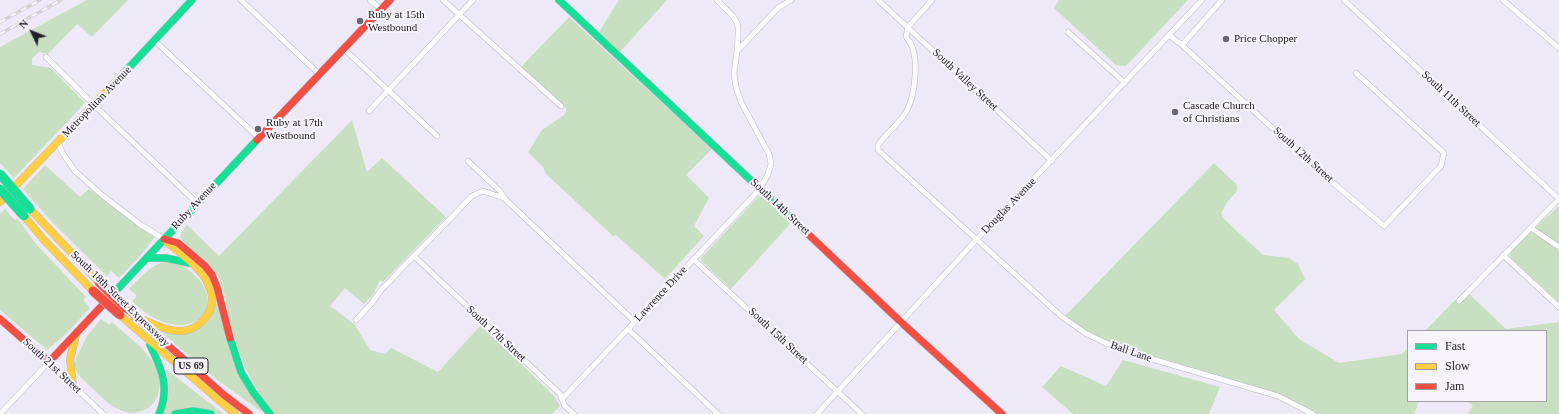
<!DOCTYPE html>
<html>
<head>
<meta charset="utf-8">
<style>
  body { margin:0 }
  #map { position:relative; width:1559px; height:414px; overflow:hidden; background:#ede9f6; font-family:"Times New Roman",serif }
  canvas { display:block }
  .legend { position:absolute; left:1407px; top:330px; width:140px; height:72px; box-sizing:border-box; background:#f6f4fa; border:1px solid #a29fa7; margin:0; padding:5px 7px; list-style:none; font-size:12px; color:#24202b }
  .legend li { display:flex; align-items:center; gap:8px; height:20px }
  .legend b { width:20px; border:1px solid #a29fa7 }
  .north { position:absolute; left:12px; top:12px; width:40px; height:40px; -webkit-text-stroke:3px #f6f4fa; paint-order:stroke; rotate:313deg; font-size:11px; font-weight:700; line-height:16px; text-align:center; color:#24202b }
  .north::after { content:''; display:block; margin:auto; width:14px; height:18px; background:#24202b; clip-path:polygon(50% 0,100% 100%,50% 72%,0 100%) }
</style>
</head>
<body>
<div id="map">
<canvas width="1559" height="414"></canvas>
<ul class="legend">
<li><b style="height:5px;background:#16e098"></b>Fast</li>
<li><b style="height:5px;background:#ffcf43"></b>Slow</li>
<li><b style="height:5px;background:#f24e42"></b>Jam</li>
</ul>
<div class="north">N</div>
</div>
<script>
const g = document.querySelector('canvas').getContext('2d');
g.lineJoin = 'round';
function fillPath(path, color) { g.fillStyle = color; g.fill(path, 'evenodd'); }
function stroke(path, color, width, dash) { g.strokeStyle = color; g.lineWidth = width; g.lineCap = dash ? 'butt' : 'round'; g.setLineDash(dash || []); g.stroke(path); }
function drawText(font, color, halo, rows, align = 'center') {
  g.font = font + ' "Times New Roman",serif'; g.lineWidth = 4; g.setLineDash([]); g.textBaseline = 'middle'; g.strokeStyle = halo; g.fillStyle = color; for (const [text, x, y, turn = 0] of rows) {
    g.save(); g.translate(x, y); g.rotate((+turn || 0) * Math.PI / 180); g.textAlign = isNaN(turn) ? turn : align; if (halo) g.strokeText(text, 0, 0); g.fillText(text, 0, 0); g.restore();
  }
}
fillPath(new Path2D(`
  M87,0H128L92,37L77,24L48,54L39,52L32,58V65L51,68L85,103L14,178L0,163V47Z
  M619,0H667L620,52L599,32Z
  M1059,0H1188L1126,66L1116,65L1054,8Z
  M569,17L712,149L686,175L709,198L694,226L704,236L665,279L616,235L613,236L546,174L543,167L528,152L542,130L564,115L567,109L521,67Z
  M352,120L367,172L382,158L446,217L383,282L380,280L373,295L364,304L345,288L330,306L355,325L370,350L385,354L391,348L438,372L481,325L555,397L560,406L552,414H275C250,384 240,359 230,322C227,308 225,293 220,280C213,263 181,245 180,235L187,225L219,256Z
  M1214,163L1237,185V191L1228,201L1221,213L1225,220L1263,255L1289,258L1298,264L1305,279L1274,310L1299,339L1339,363L1402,354L1408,348V401H1419L1414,414H1316L1276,394L1121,348L1083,330L1065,316Z
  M45,165L80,197L89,189L155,237L142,254L119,278L111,271L107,276L54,224L23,189Z
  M759,196L765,198L790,224L731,289L702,262L701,258Z
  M1559,206V303L1511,258L1510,255L1512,249Z
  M5,209L15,220L17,218L37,245L86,297L83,300L90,308L65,335L47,350L0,310V214Z
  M165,262C170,263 176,263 180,265C194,271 212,290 207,307C197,334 164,326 146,313C141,310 137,305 132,301L137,296L129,289C139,279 150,265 165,262Z
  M1465,290L1506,329L1559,322V414H1468L1473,405L1465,401H1546V331H1425Z
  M216,304H218L234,364L263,410L262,412L216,379L164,334L165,331L188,333Z
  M101,319L109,325L112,322C126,335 145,348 155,365C166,386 158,414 129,413C113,409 103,399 92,388C83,379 75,374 73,361H75L87,336Z
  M1123,360L1220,387L1209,414H1073L1042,387L1061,366L1106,386Z
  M167,370L224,414H218L212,411H176L170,414H163C169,399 171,387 166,371Z`), '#c9dfc2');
const street = new Path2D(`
  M241,0L320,75
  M370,0L381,9
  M443,0L561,106
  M717,0C739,23 740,17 737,50
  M878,0L1052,161
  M932,0L908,27L906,36C907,39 910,42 911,44C919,60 915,97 906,112C899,124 886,133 878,145V150L1061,316L1085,333L1118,349L1278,396L1313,414
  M1344,0L1559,199
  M1503,0L1559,48
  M1068,32L1125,83
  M1169,35L1182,45L1319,171L1384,226L1441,166L1444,153L1356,73
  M155,41L259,138
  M1182,45L1222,0
  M344,49L437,136
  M46,57L94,105L197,203
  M369,111L473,0
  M58,142L62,152L75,171L103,196L141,225L164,239
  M468,161L500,191L505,199L635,322
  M1531,228L1559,247
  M1503,255L1559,307
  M414,256L560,394L564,405L574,414
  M693,259L862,414
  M1459,301L1559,199
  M356,320L371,304L382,289L472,196L483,191L504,198
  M628,329L718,414
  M562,399L760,189L768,174L771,164L769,154L741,102L736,87L734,74L737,51L778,8L791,0
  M0,414L49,362L103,414
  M817,414L977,239L1202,0`);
const fast = new Path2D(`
  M559,0L807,233
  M124,73L192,0
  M147,258H166L189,263
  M112,295L257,140
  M230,338L241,372L253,392L270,414
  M150,345C162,369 170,388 159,414
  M175,414L193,411L211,414`);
const slow = new Path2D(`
  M0,202L124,73
  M30,209L99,282
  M24,216L44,240L93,291
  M120,315L235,414
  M135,317C150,322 166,332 182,331C198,330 213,314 212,298C212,291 208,284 205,278C195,262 178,253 165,240
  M73,385L70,360L76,334`);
const jam = new Path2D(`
  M257,140L390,0
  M807,233L902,323L1002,414
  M164,239L178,243L205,266L212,275L217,287L230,338
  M126,308L224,395L249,414
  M0,319L49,362L112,295`);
stroke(street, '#bbb7c3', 6);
stroke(fast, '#bbb7c3', 8);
stroke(slow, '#bbb7c3', 8);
stroke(jam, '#bbb7c3', 8);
stroke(street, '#fcfcfe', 5);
stroke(fast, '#16e098', 7);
stroke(slow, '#ffcf43', 7);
stroke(jam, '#f24e42', 7);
const rail = new Path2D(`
  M0,22L40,0
  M0,34L61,0`);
stroke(rail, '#d4d2d7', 3.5);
stroke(rail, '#f6f4fa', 2, [6]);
const fastBridge = new Path2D(`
  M0,174L30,209
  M0,189L24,216`);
const jamBridge = new Path2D(`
  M99,282L126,308
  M93,291L120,315`);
stroke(fastBridge, '#bfb0b9', 10, []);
stroke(jamBridge, '#bfb0b9', 10, []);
stroke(fastBridge, '#16e098', 9);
stroke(jamBridge, '#f24e42', 9);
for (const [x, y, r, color] of [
  [360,21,4,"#6a6672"],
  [1226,39,4,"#6a6672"],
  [1175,112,4,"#6a6672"],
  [258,129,4,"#6a6672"]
]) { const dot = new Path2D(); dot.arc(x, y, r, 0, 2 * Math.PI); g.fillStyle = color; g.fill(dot); stroke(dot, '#f6f4fa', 1.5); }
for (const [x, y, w] of [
  [191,366,34]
]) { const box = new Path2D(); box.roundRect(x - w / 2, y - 8, w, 16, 3); g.fillStyle = '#f6f4fa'; g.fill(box); stroke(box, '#24202b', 1); }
drawText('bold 10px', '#24202b', null, [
  ["US 69",191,366]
]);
drawText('11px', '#24202b', '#f6f4fa', [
  ["Ruby at 15th",368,15],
  ["Westbound",368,28],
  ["Price Chopper",1234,39],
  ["Cascade Church",1183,106],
  ["of Christians",1183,119],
  ["Ruby at 17th",266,123],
  ["Westbound",266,136]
], 'left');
drawText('11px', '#24202b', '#f6f4fa', [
  ["South Valley Street",965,80,43],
  ["South 11th Street",1451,99,43],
  ["Metropolitan Avenue",97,102,-46],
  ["South 12th Street",1303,155,42],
  ["Ruby Avenue",194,206,-47],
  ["Douglas Avenue",1009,206,-46],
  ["South 14th Street",780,207,43],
  ["Lawrence Drive",661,294,-47],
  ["South 18th Street Expressway",120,299,44],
  ["South 17th Street",496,334,43],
  ["South 15th Street",778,336,43],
  ["Ball Lane",1131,352,19],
  ["South 21st Street",52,366,43]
]);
</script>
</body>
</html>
